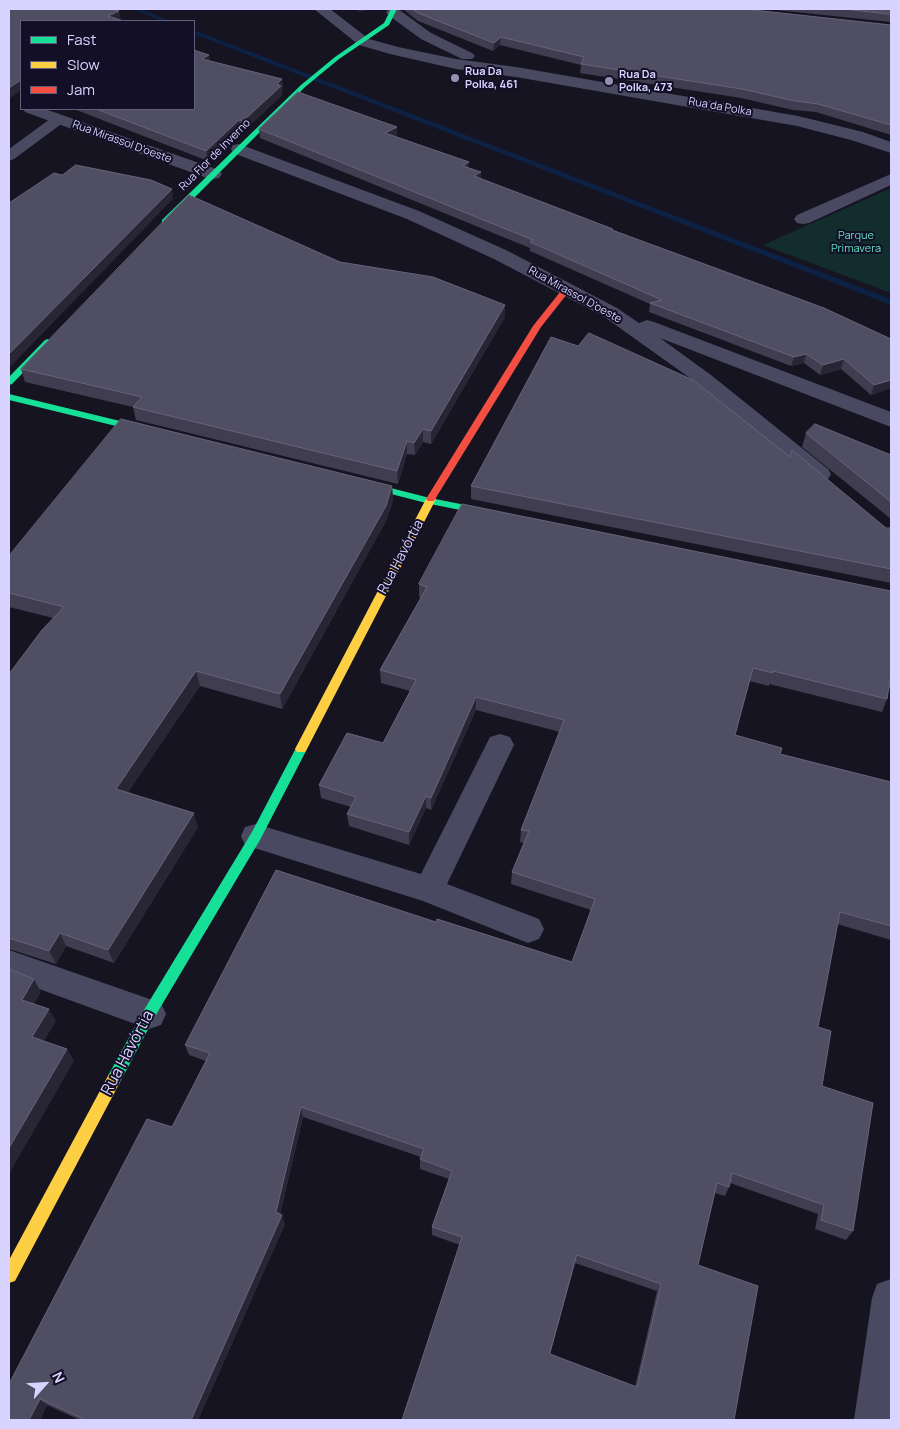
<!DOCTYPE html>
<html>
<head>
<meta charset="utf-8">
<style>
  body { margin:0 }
  #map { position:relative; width:900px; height:1429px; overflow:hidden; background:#161421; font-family:Manrope,sans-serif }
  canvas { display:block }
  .frame { position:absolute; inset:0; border:10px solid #d9d4ff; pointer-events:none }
  .legend { position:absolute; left:20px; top:20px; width:175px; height:90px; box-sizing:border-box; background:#130f26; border:1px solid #625e7d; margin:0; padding:6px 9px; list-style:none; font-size:15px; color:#d9d4ff }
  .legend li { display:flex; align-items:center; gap:10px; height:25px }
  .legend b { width:25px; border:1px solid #625e7d }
  .north { position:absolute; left:20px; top:1359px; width:50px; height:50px; -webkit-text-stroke:4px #130f26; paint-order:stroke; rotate:64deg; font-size:14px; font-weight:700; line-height:20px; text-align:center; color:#d9d4ff }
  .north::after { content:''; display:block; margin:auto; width:18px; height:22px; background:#d9d4ff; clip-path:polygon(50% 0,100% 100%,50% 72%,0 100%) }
</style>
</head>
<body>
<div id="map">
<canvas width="900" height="1429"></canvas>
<div class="frame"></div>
<ul class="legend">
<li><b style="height:6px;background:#16e098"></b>Fast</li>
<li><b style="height:6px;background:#ffcf43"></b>Slow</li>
<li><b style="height:6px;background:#f24e42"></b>Jam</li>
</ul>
<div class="north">N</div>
</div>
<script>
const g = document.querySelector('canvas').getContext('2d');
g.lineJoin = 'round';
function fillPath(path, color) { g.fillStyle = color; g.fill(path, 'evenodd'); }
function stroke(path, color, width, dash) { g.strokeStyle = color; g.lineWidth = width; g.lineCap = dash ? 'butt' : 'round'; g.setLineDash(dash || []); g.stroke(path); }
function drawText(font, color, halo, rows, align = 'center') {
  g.font = font + ' Manrope,sans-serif'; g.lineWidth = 4; g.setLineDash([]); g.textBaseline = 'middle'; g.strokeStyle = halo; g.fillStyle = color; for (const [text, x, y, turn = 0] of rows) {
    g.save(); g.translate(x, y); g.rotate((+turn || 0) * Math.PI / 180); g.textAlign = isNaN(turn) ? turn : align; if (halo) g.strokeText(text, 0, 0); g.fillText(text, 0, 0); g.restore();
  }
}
fillPath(new Path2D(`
  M891,188V293L763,245Z`), '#132c2d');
fillPath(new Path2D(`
  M132,9H140L170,21H162Z
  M194,30L891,299V305L194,34Z`), '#0d2144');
fillPath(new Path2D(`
  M59,115L64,116L66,119L64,122L14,159L9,161V149L54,116Z`), '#4a4962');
fillPath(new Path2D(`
  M314,9H330L369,39L398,47L456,59L516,67L798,116L863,132L891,142V153L851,140L797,126L516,77L456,69L390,54L359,45Z
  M389,9H398L431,33L472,53L475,56L472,59H462L421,39L388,15L386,12Z
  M23,109H45L219,170L222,174L219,178L213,179L207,178L25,112Z
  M239,144L419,211L508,251L617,308L639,323L647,320L654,322L891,412V427L660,338L711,375L828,469L831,474L828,479L820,481L812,479L697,383L603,316L494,259L407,219L233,153L231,149L233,145Z
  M891,174V185L809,223L803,224L797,223L794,219L797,215Z
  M500,734L510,737L514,745L447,884L539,919L544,929L539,939L528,943L423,901L245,845L241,836L245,827L256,824L421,874L490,737Z
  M9,950L161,1003L166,1014L161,1025L149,1029L9,978Z
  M891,1279V1420H854L872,1298L877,1284Z`), '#4a4962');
fillPath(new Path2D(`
  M391,9H397L389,25L339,59L305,87L168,224H162V220L301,85L335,57L384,23Z
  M48,339L52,342L51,344L12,384L9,385V377L45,340Z
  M9,394L153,429L158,432L153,435L9,400Z
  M355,479L430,498L496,511L501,514L496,517L430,504L352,484V480Z
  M301,744L305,746L307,749L260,840L154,1018L119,1084L114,1086L109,1084L107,1079L109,1074L144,1010L252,832L297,746Z`), '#16e098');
fillPath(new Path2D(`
  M431,496L436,499L307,749L305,752H297L295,749L426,499Z
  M114,1072L119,1074L121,1079L119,1084L15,1281L9,1283V1260L109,1074Z`), '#ffcf43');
fillPath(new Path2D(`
  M564,287L571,289L541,327L434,501H428L426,499L533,326Z`), '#f24e42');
fillPath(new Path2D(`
  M403,9H744L891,25V135L816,112L793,110L741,98L580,73L581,65L500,45L493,51L418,21Z
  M767,9H891V22Z
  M210,61L282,79L283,88L282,90V95L244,131L240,129L208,161L74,109H194Z
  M259,129L397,135L395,136L469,168L481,179L891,339V388L871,395L841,369L820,375L804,363L791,366L649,312L650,304L530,251V248L260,138Z
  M340,262L505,317L431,444L423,442L415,455L407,454L398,484L136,420L133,407L25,382L21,369Z
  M806,433L891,455V519L802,447Z
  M790,457L886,528H891V583L471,499V486Z
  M392,486L393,501L386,521L282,709L200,686L128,792L198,827L114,963L66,946L56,964L9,949V674L53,618L9,607V556Z
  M419,584L891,591V689L889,688L887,699L882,712L769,684V686L749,681L735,735L780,754L891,782V940L837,924L818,1027L822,1086L853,1231L846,1240L815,1229L818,1214L730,1183L729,1187L725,1196L715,1193L698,1265L734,1420H402L460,1245L432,1235V1227L449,1179L420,1169V1159L421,1157L303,1117L280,1214L285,1224L198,1420H80L47,1405L40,1420H9L172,1127L206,1061L189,1055L185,1045L436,922L572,962L591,910L511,884L512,872L524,843L520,842L521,830L560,732L476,710L431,810L426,808L409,845L349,826L347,814L351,807L321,798L319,785L383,743L410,691L381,683L380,670L421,598L419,597ZM575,1263L657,1291L635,1387L550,1354Z`), '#403d50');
fillPath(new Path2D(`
  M358,9H373L358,12Z
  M119,11L121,20L118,21L108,16Z
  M501,37L500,45L493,51L494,43Z
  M209,55L211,64L202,59Z
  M282,79L283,88L282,90V95L244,131L243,121Z
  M21,80V90L9,99V88Z
  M239,120L240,129L208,161L206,151Z
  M397,127V135L386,142L385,133Z
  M469,162L468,171L463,166Z
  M481,172V181L474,176Z
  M172,189L173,199L9,368V354Z
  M505,305V317L431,444V431Z
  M806,354L804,363L791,366L794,357Z
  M844,359L841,369L820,375L823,365Z
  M891,380V388L871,395L874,385Z
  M423,429V442L415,455L414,443Z
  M407,441V454L398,484L397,471Z
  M392,486L393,501L386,521L282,709L280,694Z
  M196,671L200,686L121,803L116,789Z
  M476,697V710L431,810V798Z
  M426,796V808L409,845V832Z
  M194,813L198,827L114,963L108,950Z
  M60,933L66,946L56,964L49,951Z
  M34,979L41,992L29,1013L22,1000Z
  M49,1009L56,1021L39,1049L32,1037Z
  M67,1049L74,1061L9,1174V1148Z
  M301,1107L303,1117L278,1221L276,1212Z
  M282,1215L285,1224L198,1420H191Z
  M40,1399L47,1405L40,1420H29Z`), '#282635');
const building = new Path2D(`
  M9,9H112L119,11L108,16L123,21H21V80L9,88Z
  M413,9H744L891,25V125L818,104L795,101L742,89L581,64L584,57L501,37L494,43L418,13Z
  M845,9H891V14Z
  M194,50L209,55L202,59L282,79L277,84L281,86L243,121L239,120L206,151L96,109H194Z
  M298,92L397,127L385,133L469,162L463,166L481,172L474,176L613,229L612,230L824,308L891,339V380L874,385L844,359L823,365L806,354L794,357L650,303L662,300L530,242L533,240L259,129Z
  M76,165L151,180L172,189L9,354V203L54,173L62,175Z
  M189,195L340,262L433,277L505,305L431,431L423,429L414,443L407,441L397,471L133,407L142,397L21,369Z
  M589,333L693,380L790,457L792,450L886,528H891V569L471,486L551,337L578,346Z
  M121,419L392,486L386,506L280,694L196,671L116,789L194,813L108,950L60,933L49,951L9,938V674L42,630L64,607L9,593V556Z
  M815,424L891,455V502L806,433Z
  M462,504L891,591V675L887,699L773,671V673L753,668L735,735L782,748L780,754L891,782V926L840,912L818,1027L831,1031L822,1086L873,1103L853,1231L821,1220L824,1205L732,1173L729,1187L717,1183L698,1265L758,1286L734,1420H402L462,1237L432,1227L452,1171L420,1159L424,1149L301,1107L276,1212L282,1215L191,1420H86L40,1399L29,1420H9V1384L147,1119L172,1127L210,1053L185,1045L276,870L436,922L437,919L572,962L595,899L512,872L529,831L521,830L564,720L476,697L431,798L426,796L409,832L347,814L356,797L319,785L347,733L383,743L416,680L380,670L427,587L419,584ZM577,1255L661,1284L637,1387L550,1354Z
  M9,969L34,979L22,1000L49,1009L32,1037L67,1049L9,1148Z`);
fillPath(building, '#504e63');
stroke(building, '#66637b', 1);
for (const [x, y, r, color] of [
  [455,78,5,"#9591b1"],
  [609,81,5,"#9591b1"]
]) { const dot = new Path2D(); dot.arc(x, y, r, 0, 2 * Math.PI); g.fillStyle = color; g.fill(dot); stroke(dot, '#130f26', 2); }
drawText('bold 11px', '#d9d4ff', '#130f26', [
  ["Rua Da",465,72],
  ["Polka, 461",465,85],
  ["Rua Da",619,75],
  ["Polka, 473",619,88]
], 'left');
drawText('11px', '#d9d4ff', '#130f26', [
  ["Rua da Polka",720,107,10],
  ["Rua Mirassol D'oeste",122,142,20],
  ["Rua Flor de Inverno",215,155,-45],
  ["Rua Mirassol D'oeste",575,295,29]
]);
drawText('11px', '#5fe0c0', '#130f26', [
  ["Parque",856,236],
  ["Primavera",856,249]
]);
drawText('14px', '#d9d4ff', '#130f26', [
  ["Rua Havórtia",401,557,-62]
]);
drawText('16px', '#d9d4ff', '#130f26', [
  ["Rua Havórtia",128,1053,-62]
]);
</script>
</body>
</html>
